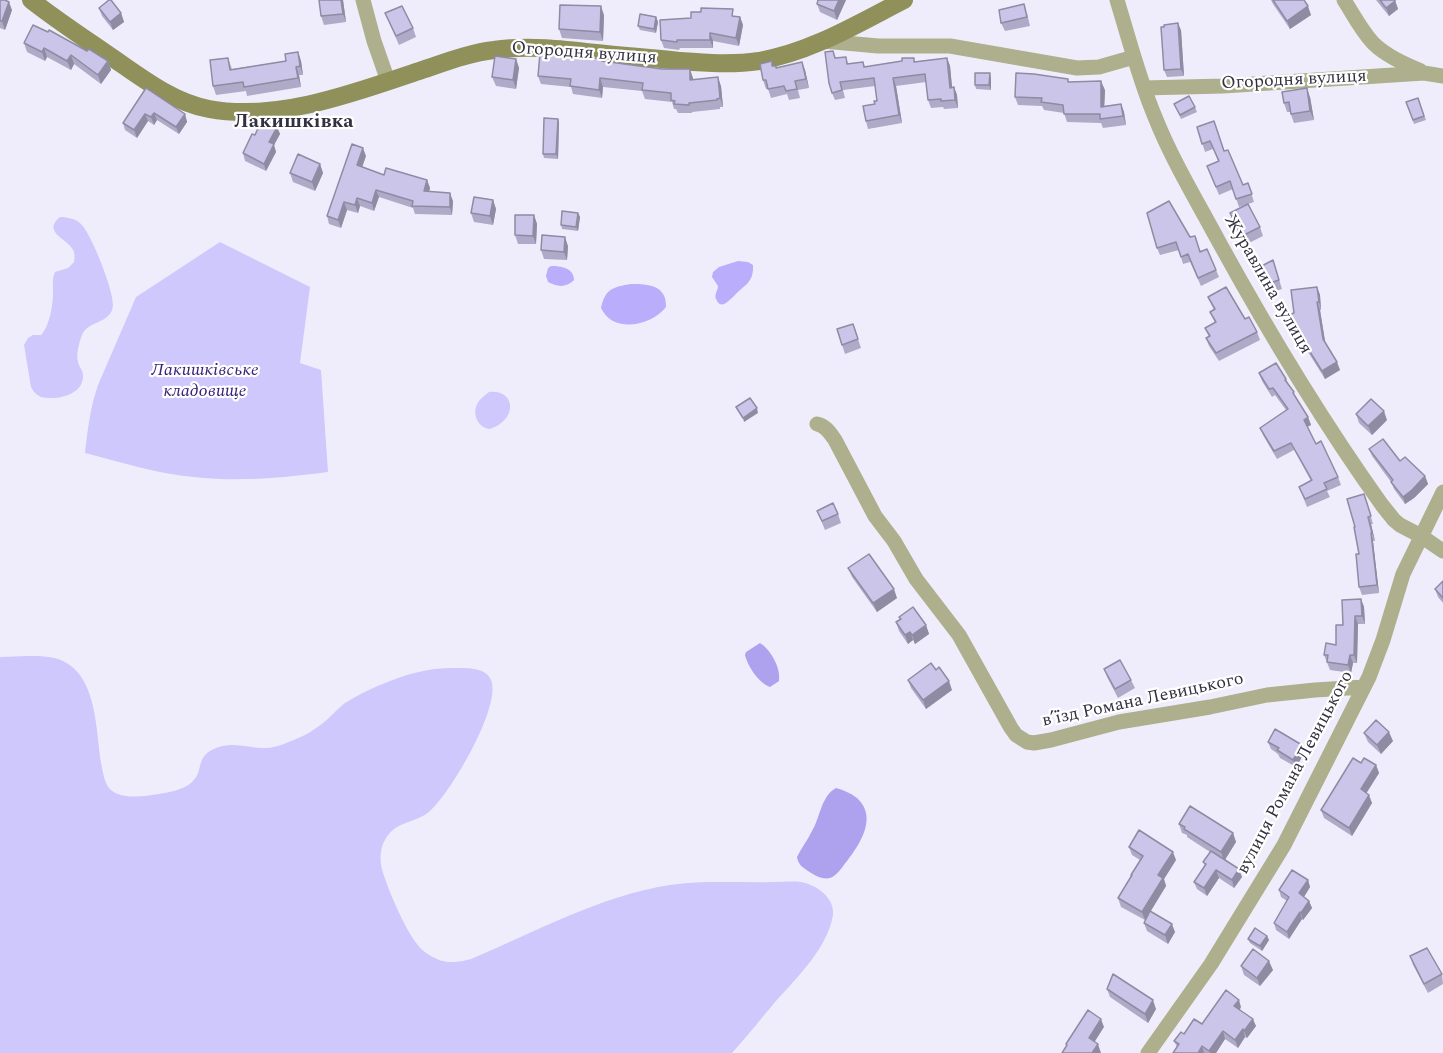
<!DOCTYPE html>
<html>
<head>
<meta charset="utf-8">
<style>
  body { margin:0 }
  canvas { display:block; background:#efedfc }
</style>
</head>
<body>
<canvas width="1443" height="1053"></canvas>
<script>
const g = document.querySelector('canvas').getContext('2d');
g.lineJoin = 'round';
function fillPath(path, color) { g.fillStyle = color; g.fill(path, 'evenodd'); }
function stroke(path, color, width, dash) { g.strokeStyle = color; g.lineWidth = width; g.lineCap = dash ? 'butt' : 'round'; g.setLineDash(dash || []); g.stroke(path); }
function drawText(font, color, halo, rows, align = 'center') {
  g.font = font + ' Spectral,serif'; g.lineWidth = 4.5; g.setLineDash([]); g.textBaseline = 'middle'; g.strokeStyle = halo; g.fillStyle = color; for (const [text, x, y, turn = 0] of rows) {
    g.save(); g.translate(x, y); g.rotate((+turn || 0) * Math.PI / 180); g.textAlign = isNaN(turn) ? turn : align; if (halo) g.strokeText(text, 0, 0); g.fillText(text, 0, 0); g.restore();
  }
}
fillPath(new Path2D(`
  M60,217C68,217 76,219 81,224C91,233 114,291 113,305C112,324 88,320 82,335C79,343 76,354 78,362C79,367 83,370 83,375C84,393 62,399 49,398C40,398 35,395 31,387L24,345L28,338L33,335H41C50,326 53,304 53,292C53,284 52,279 55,272L68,268L74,262C75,256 75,252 71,247C64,238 43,231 60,217Z
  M220,242L310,287L300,363L321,370L328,472C283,478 238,482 194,477C157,474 121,462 85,453C88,427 90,409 98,385L136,297Z
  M489,392C516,389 518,420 490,429C480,428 473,418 476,407C478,400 484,396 489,392Z
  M29,656C40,656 52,656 63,661C97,677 96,730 101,763C103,771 104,784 111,790C123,800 145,796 159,794C169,792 184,790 192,782C205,770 194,757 216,748C231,741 249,748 265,748C272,748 278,746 284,744C296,739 309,734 319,726C329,719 336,710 345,703C356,696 368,690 380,685C408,673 430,667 461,668C471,668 487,669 491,680C502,706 450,794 430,811C414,825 394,819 383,844C380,852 380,861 382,869C387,888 405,929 417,944C422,951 430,956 437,959C448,964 459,962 471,959C536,932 599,896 670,885C704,880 740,883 774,882C783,882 793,881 801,882C817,885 835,898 833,915C828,947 797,978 776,1001C761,1019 747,1036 732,1053H0V657Z`), '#cfc8fd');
fillPath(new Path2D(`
  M738,261L748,262L753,265C754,283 744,285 734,296C729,300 721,311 716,299C714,295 718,290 718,286L712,277L713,272L719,267Z
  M551,266C561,266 574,268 574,280C566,288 557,287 548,282L546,276L548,268Z
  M631,284C648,284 667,285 666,307C651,326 613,334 601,308C605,289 613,287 631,284Z`), '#baadfb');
fillPath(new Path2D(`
  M760,643C771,650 781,668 779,681L770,687C759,683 748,667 745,655L746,652Z
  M836,788C844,790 850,793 857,798C878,817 860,844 847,861C842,867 837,876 830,878C822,880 814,875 808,871C802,867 798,864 797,857C801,848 808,840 812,831C820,818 821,796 836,788Z`), '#aea1ee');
stroke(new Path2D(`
  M363,0L374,41L388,81
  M1117,0C1129,39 1139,79 1155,117C1172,160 1197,201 1219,242C1269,333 1322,421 1382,505L1394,520L1400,525L1421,536L1443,551
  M1344,0C1353,14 1361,30 1373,43C1386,56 1405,64 1421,71
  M823,41L878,46H950L1077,68L1099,67L1134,57
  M1144,88L1223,86L1424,73L1443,76
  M817,424C826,426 830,433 835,440L875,516L894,541L916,579L959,635L1011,728L1016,735L1027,742L1034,743L1051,740L1119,722L1210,707L1267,695L1315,690L1364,687
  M1148,1053L1211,964L1284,845L1369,677L1383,640L1403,574L1443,492`), '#aeaf8c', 15);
stroke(new Path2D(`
  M31,0C55,19 81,36 107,54C138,75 171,102 209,109C278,122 357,92 422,70C446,62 469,53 494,50C527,45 562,49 596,53C624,56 652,58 679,61C706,63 732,65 759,61C811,52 857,24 904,0`), '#8f905a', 18);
fillPath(new Path2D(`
  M0,0L12,10L5,30L0,28Z
  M319,0H343L346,22L324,25L321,16Z
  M818,0H846L837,20L820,12L817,4Z
  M1271,0H1304L1311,15L1290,29L1273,4Z
  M1376,0H1395L1398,9L1389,16Z
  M99,8L121,13L124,22L113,30L102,16Z
  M385,13L413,28L416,37L399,45Z
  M1027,13L1030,26L1005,31L1001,23Z
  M604,15L603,41L562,38L559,29Z
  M656,17L658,22L656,33L640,30L638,26Z
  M736,17H740L743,25L739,46L713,41V48H680L679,50L664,48L661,40Z
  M1181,30L1184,76L1167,77L1164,70Z
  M24,43L87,51L108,61L111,70L101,84L74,64L71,70L47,57L45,61L27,52Z
  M298,52L301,61L303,75H299L301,87L247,96L246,91L216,95L213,86L228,58L232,69L286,61Z
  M846,57L848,64L863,62L865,67L947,58L950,66L952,88L954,87L957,95L958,108L944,109L943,107L931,108L928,100L926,82L896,86L902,123L868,129L866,121L877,101L875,86L843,90L845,98L835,100L832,93L835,58Z
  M516,59L519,68L516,89L496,86L492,77Z
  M603,59L604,61L693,78V80L721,86L723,107H720V109L692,112V113H678L676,109H674L672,102L645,99L642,91L603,87L602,98L573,94L571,87L541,84L538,76Z
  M773,66L776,68L805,70L809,88L798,90L800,98L789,100L787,94L771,98L768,89H766L763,80Z
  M991,78V90L976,89L975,85Z
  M1069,82L1105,90L1104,106L1121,104L1124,112L1126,125L1103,128L1101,123L1067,122L1064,113L1044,110L1042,106L1018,105L1015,97Z
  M146,88L185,114L187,122L179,134L157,120L154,125L148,121L137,138L125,130L123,123Z
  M1310,97L1314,120L1294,123L1290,112H1287L1284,103Z
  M1418,98L1426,120L1414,124L1406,102Z
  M1174,104L1195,107L1197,112L1181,119Z
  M558,119L559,123L558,159L544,158L543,154Z
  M277,127L280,134L274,145L276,152L266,171L245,161L243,153L255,135Z
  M1197,127L1224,151L1243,185L1248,183L1254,202L1248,204L1260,227L1263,236L1245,245L1233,222L1230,213L1245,205L1239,207L1233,189L1219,195L1207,166L1218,161L1213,149L1205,152Z
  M366,156L362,167L384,175L427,180L430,188L429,191L453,201L452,215L415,214L413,208L379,197L374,211L360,206L358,213L347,210L341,228L329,224L327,216Z
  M320,164L323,173L315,191L293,182L290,173Z
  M493,200L496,209L493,225L474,222L471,213Z
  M578,213L580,217L578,231L562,229L561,225Z
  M534,215L537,224L536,244H518L515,235Z
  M1190,237L1216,270L1219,277L1201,286L1190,262L1183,264L1179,250L1160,255L1157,248Z
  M568,246L567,260L544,259L541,250Z
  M1273,260L1282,289L1267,294L1258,268Z
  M1317,287L1320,295L1321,310H1320L1325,342L1340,370L1325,379L1298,336L1293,338L1284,317L1294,313Z
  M1208,297L1245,319L1257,332L1260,340L1219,361L1209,346L1206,338L1209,337L1205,328L1215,323L1210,312L1214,310Z
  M853,324L861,348L845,354L837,329Z
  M1259,373L1286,379L1297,400L1308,417L1311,425L1307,427L1316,444L1338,477L1341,485L1327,491L1330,497L1307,507L1299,487L1311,481L1294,450L1277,459L1263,435L1260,428L1286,410L1275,395L1272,397L1262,381Z
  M1356,414L1387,420L1372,435L1359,423Z
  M1369,449L1400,461L1425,476L1428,484L1414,498L1405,504L1394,489L1391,482L1372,456Z
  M1367,502L1373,524H1371L1375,541H1373L1379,593L1362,595L1359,587V554L1355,527Z
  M817,511L838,514L841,523L825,530Z
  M848,568L897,598L877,612L852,577Z
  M1443,581V603L1438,597L1435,589Z
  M1361,599L1364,607L1365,624H1358L1357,663H1353L1351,673L1330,670L1324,655L1336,645L1343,625Z
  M899,617L926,625L929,634L915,644L913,640L908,644L899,631L896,622L900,620Z
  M1104,669L1131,680L1135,688L1118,698L1107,677Z
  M908,680L952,690L926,709L911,688Z
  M1364,733L1393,741L1381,754L1368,742Z
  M1268,742L1302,745L1305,752L1296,767L1280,758L1278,754L1271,749Z
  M1361,763L1376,765L1379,773L1366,793L1372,803L1352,836L1324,818L1321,810Z
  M1179,824L1233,833L1236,842L1225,860L1242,877L1234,888L1219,878L1207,896L1197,889L1194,882L1205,866L1203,862L1210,852L1187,837V835L1182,833Z
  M1129,847L1176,860L1164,879L1166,886L1151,911L1175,932L1168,944L1147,931L1144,923L1145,920L1121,907L1118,898L1131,876V875L1140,860L1132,855Z
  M1308,880L1310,887L1304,897L1309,901L1312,908L1303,920L1302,919L1289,939L1276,930L1274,923L1287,901L1281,897L1279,890Z
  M1267,936L1269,940L1262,951L1250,943L1248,939Z
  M1410,956L1442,974L1443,984L1428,993L1413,965Z
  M1241,966L1273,970L1260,986L1244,975Z
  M1107,989L1156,1009L1148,1023L1110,997Z
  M1241,1007L1240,1010L1256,1026L1247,1038L1245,1037L1238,1048L1225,1039L1216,1053H1173L1177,1047L1174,1041L1184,1034L1202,1024Z`), '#afaac8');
fillPath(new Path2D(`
  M341,0H343L346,22L343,14Z
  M839,0H846L837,20L834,11Z
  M1395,1L1398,9L1389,16L1386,8Z
  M9,2L12,10L5,30L2,21Z
  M601,6L604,15L603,41L600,32Z
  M1308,6L1311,15L1290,29L1287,21Z
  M121,13L124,22L113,30L110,22Z
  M656,17L658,22L656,33L654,29Z
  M740,17L743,25L739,46L736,38Z
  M1178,23L1181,30L1184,76L1181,69Z
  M710,33L713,41V48L710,40Z
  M44,48L47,57L45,61L42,52Z
  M298,52L301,61L303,75L300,66Z
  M71,55L74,64L71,70L67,61Z
  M947,58L950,66L953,96L950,88Z
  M516,59L519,68L516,89L513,80Z
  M108,61L111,70L101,84L98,75Z
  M802,62L805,70L809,88L806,79Z
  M296,67L299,75L301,87L298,78Z
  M690,69L693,78V88L690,80Z
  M990,73L991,78V90L989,85Z
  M718,77L721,86L723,107L720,98Z
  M600,78L603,87L602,98L599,90Z
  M893,78L896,86L902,123L899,115Z
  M1101,81L1105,90L1104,115L1101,107Z
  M954,87L957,95L958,108L955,100Z
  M1307,88L1310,97L1314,120L1310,111Z
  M1121,104L1124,112L1126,125L1123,116Z
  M154,113L157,120L154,125L151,117Z
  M145,114L148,121L137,138L134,130Z
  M185,114L187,122L179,134L176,127Z
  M558,119L559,123L558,159L556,154Z
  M277,127L280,134L274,145L276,152L266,171L264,164L269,142Z
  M363,148L366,156L360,173L357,165Z
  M320,164L323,173L315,191L312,182Z
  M427,180L430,188L427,199L424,191Z
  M376,190L379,197L374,211L372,203Z
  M450,193L453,201L452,215L450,207Z
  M357,198L360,206L358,213L355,205Z
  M493,200L496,209L493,225L490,216Z
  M344,202L347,210L341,228L338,220Z
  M578,213L580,217L578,231L576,227Z
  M534,215L537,224L536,244L533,236Z
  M565,237L568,246L567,260L564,252Z
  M1317,287L1320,295L1321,310L1319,302Z
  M1317,302L1320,310L1326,347L1323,339Z
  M1337,362L1340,370L1325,379L1322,371Z
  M757,408L758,413L744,422L743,418Z
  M1384,411L1387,420L1372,435L1368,426Z
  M1308,417L1311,425L1307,427L1304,420Z
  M1425,476L1428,484L1414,498L1405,504L1403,497Z
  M1368,517L1371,524L1375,541L1372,533Z
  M1371,533L1373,541L1379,593L1377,585Z
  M894,589L897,598L877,612L873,603Z
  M1361,599L1364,607L1365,624L1362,616Z
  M1355,616L1358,624L1357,663L1354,655Z
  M926,625L929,634L915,644L912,635Z
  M910,632L913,640L908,644L905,635Z
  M1350,655L1353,663L1351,673L1348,665Z
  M949,681L952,690L926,709L923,700Z
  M1389,732L1393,741L1381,754L1377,745Z
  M1302,745L1305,752L1296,767L1293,760Z
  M1376,765L1379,773L1364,797L1361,789Z
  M1369,795L1372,803L1352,836L1349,828Z
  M1233,833L1236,842L1224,861L1221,852Z
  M1173,852L1176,860L1164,879L1166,886L1145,920L1142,912L1158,875Z
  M1239,869L1242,877L1234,888L1232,880Z
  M1216,870L1219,878L1207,896L1204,888Z
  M1308,880L1310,887L1302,900L1299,893Z
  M1309,901L1312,908L1303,920L1301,913Z
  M1300,912L1302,919L1289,939L1287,932Z
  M1172,924L1175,932L1168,944L1165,935Z
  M1267,936L1269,940L1262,951L1260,946Z
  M1269,961L1273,970L1260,986L1257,978Z
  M1153,1000L1156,1009L1148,1023L1145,1014Z
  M1239,1000L1241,1007L1237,1013L1234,1006Z
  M1101,1019L1104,1027L1092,1046L1089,1038Z
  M1253,1019L1256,1026L1247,1038L1244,1031Z
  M1243,1029L1245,1037L1238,1048L1235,1040Z
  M1223,1031L1225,1039L1216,1053H1210L1209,1051Z
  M1098,1044L1101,1053H1092Z
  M1202,1046L1204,1053H1198Z`), '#8e8ba3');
const building = new Path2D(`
  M0,0H5L9,2L2,21H0Z
  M109,0H111L121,13L110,22L99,8Z
  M319,0H341L343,14L321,16Z
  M818,0H839L834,11L817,4Z
  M1273,0H1304L1308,6L1287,21Z
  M1380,0H1395V1L1386,8Z
  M1024,4L1027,17L1001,23L999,10Z
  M560,5L601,6L600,32L559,29Z
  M402,6L413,28L396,36L385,13Z
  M701,8L733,9L732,16L740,17L736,38L710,33V40H677V42L661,40L660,20L691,18V12H701Z
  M640,14L656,17L654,29L638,26Z
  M1178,23L1181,69L1164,70L1161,27H1164V25Z
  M33,25L48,32L49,30L87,51L89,49L108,61L98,75L71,55L67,61L44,48L42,52L24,43Z
  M833,51L835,58L846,57L847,64L863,62L864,67L902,61V58H914V62L947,58L950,88L954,87L955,100L941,101V99L928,100L925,74L893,78L899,115L866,121L863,106L875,104L874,101H877L874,78L840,82L842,90L832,93L829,83L825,52Z
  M298,52L300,66L296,67L298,78L244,87L243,82L213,86L210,60L228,58L230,70L286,61L285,54Z
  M540,53L603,59L602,61L662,69H690V80L718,77L720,98L717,99V100L689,103V105L674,104L675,101L671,100V93L642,90L643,83L600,78L599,90L570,86L571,79L538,76Z
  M495,56L516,59L513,80L492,77Z
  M772,61V66H776V68L802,62L806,79L795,81L797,89L786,91L784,86L768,89L766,80H763L760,64Z
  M975,73H990L989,85H975Z
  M1016,73L1034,74L1068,79V82L1101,81V107L1121,104L1123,116L1100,119V114H1064L1063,105L1041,102L1042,98L1015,97Z
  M146,88L185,114L176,127L154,113L151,117L145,114L134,130L123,123Z
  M1307,88L1310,111L1291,114L1289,102L1284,103L1282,92Z
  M1189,96L1195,107L1180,115L1174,104Z
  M1418,98L1424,116L1413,120L1406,102Z
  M544,118L558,119L556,154H543Z
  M262,119L277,127L269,142L274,144L264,164L243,153L252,134L255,135Z
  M1214,121L1224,151L1228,150L1243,185L1248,183L1252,194L1236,199L1230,181L1216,187L1207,166L1219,161L1210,141L1202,144L1197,127Z
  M352,144L363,148L357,165L384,175L386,168L427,180L424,191L450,193V207L412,206L413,201L376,190L372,203L357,198L355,205L344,202L338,220L327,216Z
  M298,154L320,164L312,182L290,173Z
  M474,197L493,200L490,216L471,213Z
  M1169,201L1190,237L1195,236L1200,252L1207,249L1216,270L1198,278L1188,254L1181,257L1176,242L1157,248L1147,213Z
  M1248,204L1260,227L1242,236L1230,213Z
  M562,211L578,213L576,227L561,225Z
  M515,215H534L533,236L515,235Z
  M542,235L565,237L564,252L541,250Z
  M1273,260L1279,280L1264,285L1258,268Z
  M1226,287L1245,319L1249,317L1257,332L1216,353L1206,338L1210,336L1205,328L1216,322L1210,312L1215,309L1208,297Z
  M1317,287L1319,302H1317L1323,339L1337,362L1322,371L1295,328L1290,331L1284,317L1294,313L1291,290Z
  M853,324L858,339L842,345L837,329Z
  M1276,363L1286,379L1285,380L1294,392L1293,393L1308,417L1304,420L1316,444L1321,441L1338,477L1324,483L1327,489L1305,499L1299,487L1312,480L1291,443L1274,451L1260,428L1288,409L1273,388L1269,389L1259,373Z
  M750,398L757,408L743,418L736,407Z
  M1371,399L1384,411L1368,426L1356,414Z
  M1383,439L1400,461L1405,457L1425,476L1412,490L1403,497L1391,482L1393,480L1369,449Z
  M1364,494L1371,516L1368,517L1372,533H1371L1377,585L1359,587L1356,554H1359L1354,527H1355L1347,499Z
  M833,503L838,514L822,521L817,511Z
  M869,554L894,589L873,603L848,568Z
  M1443,581V598L1435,589Z
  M1361,599L1362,616H1355L1354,655H1350L1348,665L1327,662L1328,655H1324L1326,643L1336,645V625H1343L1342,600Z
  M913,607L926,625L912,635L910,632L905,635L896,622L901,619L899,617Z
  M1120,660L1131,680L1115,689L1104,669Z
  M931,663L936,670L939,667L949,681L923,700L908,680Z
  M1376,720L1389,732L1377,745L1364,733Z
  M1275,729L1302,745L1293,760L1277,750L1279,748L1268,742Z
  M1353,758L1361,763L1364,758L1376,765L1361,789L1369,795L1349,828L1321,810Z
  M1190,806L1233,833L1221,852L1184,829L1185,827L1179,824Z
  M1139,830L1173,852L1158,875L1163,878L1142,912L1118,898L1132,875H1131L1143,856L1129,847Z
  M1211,851L1239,869L1232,880L1216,870L1204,888L1194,882L1206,864L1203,862Z
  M1292,870L1308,880L1299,893L1309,901L1301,913L1300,912L1287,932L1274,923L1289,897L1279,890Z
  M1150,911L1172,924L1165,935L1144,923Z
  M1255,928L1267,936L1260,946L1248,939Z
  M1427,948L1442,974L1424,984L1410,956Z
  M1253,949L1269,961L1257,978L1241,966Z
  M1113,974L1153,1000L1145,1014L1107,989Z
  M1226,990L1239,1000L1234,1006L1253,1019L1244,1031L1243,1029L1235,1040L1223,1031L1209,1051L1202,1046L1198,1053H1173L1179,1044L1174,1041L1181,1032L1184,1034L1194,1019L1202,1024Z
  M1088,1010L1101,1019L1089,1038L1098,1044L1092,1053H1062L1067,1045L1066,1044Z`);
fillPath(building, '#cbc6e9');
stroke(building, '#8e8ba3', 1.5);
drawText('18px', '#33313f', '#fff', [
  ["Огородня вулиця",584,54,4],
  ["Огородня вулиця",1294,81,-3],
  ["Журавлина вулиця",1267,285,60],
  ["в’їзд Романа Левицького",1143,701,-12],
  ["вулиця Романа Левицького",1296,773,-62]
]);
drawText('italic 18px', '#3b2178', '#fff', [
  ["Лакишківське",205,371],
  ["кладовище",205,392]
]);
drawText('bold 20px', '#33313f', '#fff', [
  ["Лакишківка",294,123]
]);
</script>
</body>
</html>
